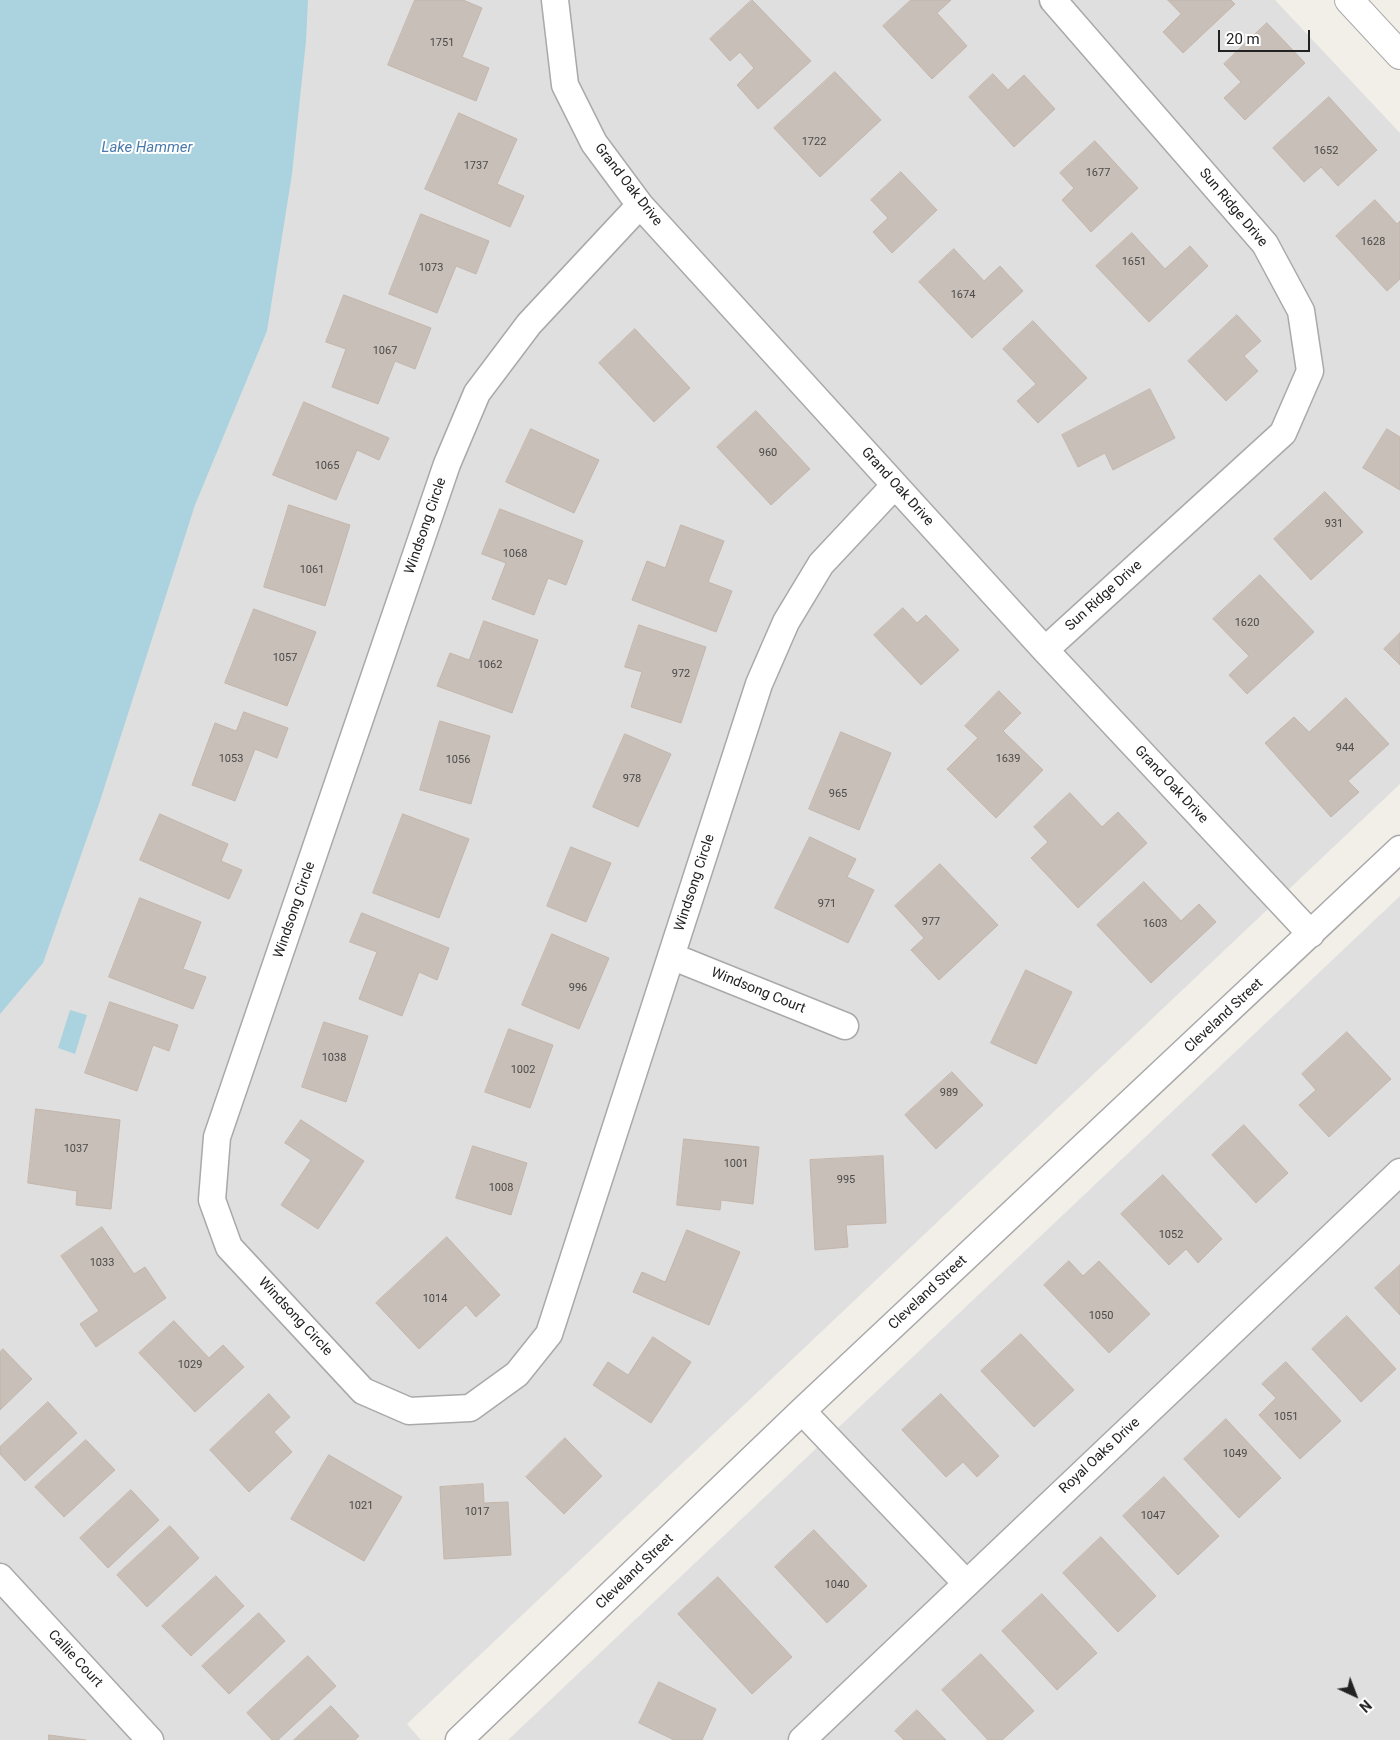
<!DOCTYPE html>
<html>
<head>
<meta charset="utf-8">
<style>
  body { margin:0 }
  #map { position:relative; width:1400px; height:1740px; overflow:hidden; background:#f2efe9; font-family:Roboto,sans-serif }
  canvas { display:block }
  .north { position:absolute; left:1330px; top:1670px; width:50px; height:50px; -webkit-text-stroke:4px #fff; paint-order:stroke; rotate:137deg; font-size:14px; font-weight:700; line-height:20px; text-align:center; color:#222 }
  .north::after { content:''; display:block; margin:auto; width:18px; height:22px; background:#222; clip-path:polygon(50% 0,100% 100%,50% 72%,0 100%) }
  .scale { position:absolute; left:1218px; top:30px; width:92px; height:22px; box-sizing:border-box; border:2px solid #222; border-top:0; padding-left:6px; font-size:15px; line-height:18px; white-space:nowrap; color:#222; -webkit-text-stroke:4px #fff; paint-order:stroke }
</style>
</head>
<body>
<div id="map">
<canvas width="1400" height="1740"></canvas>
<div class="north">N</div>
<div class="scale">20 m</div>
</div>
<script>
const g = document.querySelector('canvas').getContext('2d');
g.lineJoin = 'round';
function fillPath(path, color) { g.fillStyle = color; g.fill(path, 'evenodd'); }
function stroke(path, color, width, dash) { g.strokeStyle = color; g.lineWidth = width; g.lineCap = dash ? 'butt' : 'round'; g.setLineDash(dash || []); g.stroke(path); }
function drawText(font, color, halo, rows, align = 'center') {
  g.font = font + ' Roboto,sans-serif'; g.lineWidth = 4; g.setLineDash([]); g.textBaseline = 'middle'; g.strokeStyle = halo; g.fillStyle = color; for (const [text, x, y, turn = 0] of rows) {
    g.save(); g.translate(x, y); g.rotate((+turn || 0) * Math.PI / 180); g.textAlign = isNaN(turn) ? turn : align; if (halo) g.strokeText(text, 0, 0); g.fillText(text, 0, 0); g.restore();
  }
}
fillPath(new Path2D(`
  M0,0H1275L1400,133V784L407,1724L421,1740H0Z
  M1400,896V1740H508Z`), '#e0dfdf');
fillPath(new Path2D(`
  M0,0H308L306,41L292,174L267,331L195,505L99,804L43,963L0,1014Z
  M70,1010L87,1015L75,1054L58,1048Z`), '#aad3df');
const building = new Path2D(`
  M415,0H463L482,8L462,57L489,68L476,101L388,65Z
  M752,0L811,61L758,109L737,85L754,68L740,52L730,61L710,39Z
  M911,0H951L937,13L967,46L932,79L883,26Z
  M1168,0H1231L1235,4L1183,53L1163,32L1181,14Z
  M1267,23L1305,63L1245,120L1224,98L1241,82L1224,64Z
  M835,72L881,120L820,177L774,128Z
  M993,74L1008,90L1024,75L1055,109L1014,147L969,97Z
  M1329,97L1377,150L1338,186L1321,167L1304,182L1273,148Z
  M459,113L517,139L497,184L524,196L510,227L425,189Z
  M1095,141L1138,188L1091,232L1062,200L1074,188L1060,173Z
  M901,172L937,210L892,253L873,232L888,218L871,200Z
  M1375,200L1397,224L1400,221V279L1387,291L1336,236Z
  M421,214L489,241L476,274L456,266L437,313L389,294Z
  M1132,233L1165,269L1190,246L1208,266L1149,322L1096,266Z
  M954,249L984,281L1000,266L1023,291L972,338L919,282Z
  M344,295L431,328L415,369L395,361L378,404L332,387L346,349L326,342Z
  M1237,315L1261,341L1244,356L1258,371L1226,401L1188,361Z
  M1033,321L1087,378L1038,423L1017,401L1036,384L1003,349Z
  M635,329L690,388L654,422L599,363Z
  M1150,389L1175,438L1113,470L1105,453L1078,467L1062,435Z
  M304,402L389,438L379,460L357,450L336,500L273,475Z
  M756,411L810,469L771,505L717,447Z
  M531,429L599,460L574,513L506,482Z
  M1387,429L1400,437V490L1363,468Z
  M1325,492L1363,532L1311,580L1274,539Z
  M289,505L350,525L325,606L264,587Z
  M500,509L583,541L566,585L548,578L534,615L492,599L506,563L482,554Z
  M681,525L724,541L708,582L732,591L716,632L632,600L647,561L665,568Z
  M1260,575L1314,632L1247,694L1229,675L1249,656L1213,619Z
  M903,608L917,623L926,615L959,650L921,685L874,635Z
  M254,609L316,632L287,706L225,683Z
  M484,621L538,640L512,713L437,686L450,653L469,660Z
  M639,625L706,647L681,723L631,707L642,672L625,667Z
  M1400,633V665L1384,649Z
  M999,691L1021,713L1003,731L1043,770L996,818L947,769L978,738L965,726Z
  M1346,698L1389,744L1348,781L1359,792L1331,817L1265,743L1294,717L1309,732Z
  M244,712L288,728L277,758L255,749L235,801L192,785L215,723L236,731Z
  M440,721L490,736L471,804L420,790Z
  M841,732L891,753L859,830L809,809Z
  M625,734L671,754L638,827L593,807Z
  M1070,793L1102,827L1118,812L1147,843L1078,908L1031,858L1048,842L1034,827Z
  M160,814L228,844L221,861L242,870L229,899L140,860Z
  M403,814L469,839L439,918L373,893Z
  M810,837L856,859L847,877L874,890L848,943L775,908Z
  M571,847L611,863L586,922L547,906Z
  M940,864L998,925L939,980L911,950L924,938L895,906Z
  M1144,882L1181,921L1199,904L1216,922L1151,983L1097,925Z
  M140,898L201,922L183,969L206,977L193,1009L109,977Z
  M362,913L449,948L437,980L419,972L402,1016L359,999L377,952L350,942Z
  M552,934L609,958L579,1029L522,1005Z
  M1026,970L1072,992L1036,1064L991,1043Z
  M110,1002L178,1025L169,1051L153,1045L137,1091L85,1073Z
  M324,1022L368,1036L346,1102L302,1087Z
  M509,1029L553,1045L530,1108L485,1092Z
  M1347,1032L1391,1079L1329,1137L1299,1105L1316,1090L1302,1074Z
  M952,1072L983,1105L936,1149L905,1115Z
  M36,1109L120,1120L111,1209L76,1205L77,1191L28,1183Z
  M301,1120L364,1161L318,1229L281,1205L311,1160L285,1143Z
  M1244,1125L1288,1173L1256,1203L1212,1155Z
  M684,1139L759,1147L753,1204L721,1200L720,1210L677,1205Z
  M473,1146L527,1163L511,1215L456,1198Z
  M883,1156L886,1223L846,1225L848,1247L815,1250L810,1160Z
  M1163,1175L1222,1239L1198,1263L1186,1249L1169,1265L1121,1214Z
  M102,1227L134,1274L145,1267L166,1298L96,1347L80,1324L99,1311L61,1256Z
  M687,1230L740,1252L709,1325L633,1292L642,1272L665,1282Z
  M447,1237L500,1295L476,1317L466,1305L419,1349L376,1303Z
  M1069,1261L1083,1276L1099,1261L1150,1314L1109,1353L1044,1285Z
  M1400,1265V1315L1375,1288Z
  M1347,1316L1396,1369L1361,1402L1312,1349Z
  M174,1321L209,1358L223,1345L244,1367L195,1412L139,1353Z
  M1021,1334L1074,1390L1034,1427L981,1371Z
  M653,1337L691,1362L651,1423L593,1385L608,1362L628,1375Z
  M3,1349L32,1379L0,1410V1352Z
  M1286,1362L1341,1421L1300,1459L1259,1415L1276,1398L1262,1384Z
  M269,1394L290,1417L274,1432L292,1452L249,1492L210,1450Z
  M941,1394L999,1456L977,1477L963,1462L946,1477L902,1430Z
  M48,1402L77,1433L25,1481L0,1454V1447Z
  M1226,1419L1281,1478L1239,1518L1184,1459Z
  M565,1438L602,1476L564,1514L526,1477Z
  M86,1440L115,1470L64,1517L35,1487Z
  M329,1455L402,1497L364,1561L291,1519Z
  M1164,1477L1219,1536L1178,1575L1123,1516Z
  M483,1484L484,1503L508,1502L511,1555L444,1559L440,1487Z
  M131,1490L159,1520L108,1568L80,1538Z
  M170,1526L199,1558L147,1607L117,1575Z
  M814,1530L867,1586L827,1623L775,1567Z
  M1101,1537L1156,1596L1118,1632L1063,1573Z
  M216,1576L244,1606L191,1656L162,1626Z
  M718,1577L792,1657L752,1694L678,1614Z
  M1042,1594L1097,1653L1057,1690L1002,1631Z
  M259,1613L285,1641L229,1694L202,1666Z
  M981,1654L1034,1711L1002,1740H988L942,1690Z
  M308,1656L336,1686L278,1740H272L247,1713Z
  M659,1682L716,1709L702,1740H674L639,1723Z
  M331,1706L359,1736L355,1740H294Z
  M917,1710L946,1740H904L895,1731Z
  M49,1735L86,1740H49Z`);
fillPath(building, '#c7bfb8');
stroke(building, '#c4b6ab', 1);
const minor = new Path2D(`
  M555,0L565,85L594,143L640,205L1045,650L1311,934
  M640,205L529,324L477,393L447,464L217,1137L212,1200L229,1247L363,1391L409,1411L470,1408L517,1374L549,1334L759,684L786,622L821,564L895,485
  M1045,650L1283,433L1310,371L1301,311L1265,244L1053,0
  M671,956L845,1026
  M802,1411L966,1583
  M0,1577L150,1740
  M459,1740L802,1411L1400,849
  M802,1740L1400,1172`);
const tertiary = new Path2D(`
  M1349,0L1400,55`);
stroke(minor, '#a9a9a9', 29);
stroke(tertiary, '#a9a9a9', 30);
stroke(minor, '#fff', 26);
stroke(tertiary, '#fff', 28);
drawText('11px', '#4b4948', null, [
  ["1751",442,43],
  ["1722",814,142],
  ["1652",1326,151],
  ["1737",476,166],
  ["1677",1098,173],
  ["1628",1373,242],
  ["1651",1134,262],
  ["1073",431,268],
  ["1674",963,295],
  ["1067",385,351],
  ["960",768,453],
  ["1065",327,466],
  ["931",1334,524],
  ["1068",515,554],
  ["1061",312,570],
  ["1620",1247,623],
  ["1057",285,658],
  ["1062",490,665],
  ["972",681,674],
  ["944",1345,748],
  ["1053",231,759],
  ["1639",1008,759],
  ["1056",458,760],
  ["978",632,779],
  ["965",838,794],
  ["971",827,904],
  ["977",931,922],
  ["1603",1155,924],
  ["996",578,988],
  ["1038",334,1058],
  ["1002",523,1070],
  ["989",949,1093],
  ["1037",76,1149],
  ["1001",736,1164],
  ["995",846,1180],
  ["1008",501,1188],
  ["1052",1171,1235],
  ["1033",102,1263],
  ["1014",435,1299],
  ["1050",1101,1316],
  ["1029",190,1365],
  ["1051",1286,1417],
  ["1049",1235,1454],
  ["1021",361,1506],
  ["1017",477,1512],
  ["1047",1153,1516],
  ["1040",837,1585]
]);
drawText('14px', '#222', '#fff', [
  ["Grand Oak Drive",628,185,52],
  ["Sun Ridge Drive",1233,208,50],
  ["Grand Oak Drive",897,487,48],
  ["Windsong Circle",426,526,-71],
  ["Sun Ridge Drive",1104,596,-42],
  ["Grand Oak Drive",1171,785,47],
  ["Windsong Circle",695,883,-72],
  ["Windsong Circle",295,910,-71],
  ["Windsong Court",758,991,22],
  ["Cleveland Street",1224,1016,-43],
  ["Cleveland Street",928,1293,-43],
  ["Windsong Circle",295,1317,47],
  ["Royal Oaks Drive",1100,1456,-43],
  ["Cleveland Street",635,1572,-44],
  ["Callie Court",75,1659,47]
]);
drawText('italic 15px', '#4a7aab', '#fff', [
  ["Lake Hammer",147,148]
]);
</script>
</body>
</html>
